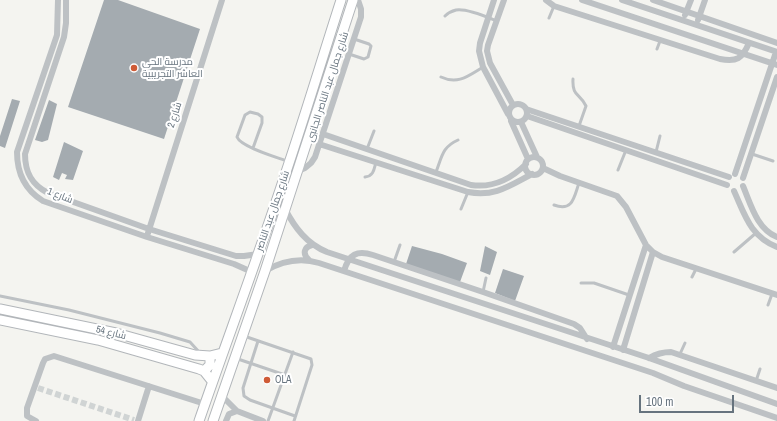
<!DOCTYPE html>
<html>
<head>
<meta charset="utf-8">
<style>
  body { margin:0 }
  #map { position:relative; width:777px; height:421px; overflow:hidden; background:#f4f4f0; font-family:"Archivo Narrow",sans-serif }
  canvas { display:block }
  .scale { position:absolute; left:639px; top:395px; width:95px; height:18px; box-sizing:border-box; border:2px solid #66737e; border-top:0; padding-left:5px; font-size:12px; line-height:14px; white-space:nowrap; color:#66737e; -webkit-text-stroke:3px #fff; paint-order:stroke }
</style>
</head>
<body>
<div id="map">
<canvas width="777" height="421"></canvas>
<div class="scale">100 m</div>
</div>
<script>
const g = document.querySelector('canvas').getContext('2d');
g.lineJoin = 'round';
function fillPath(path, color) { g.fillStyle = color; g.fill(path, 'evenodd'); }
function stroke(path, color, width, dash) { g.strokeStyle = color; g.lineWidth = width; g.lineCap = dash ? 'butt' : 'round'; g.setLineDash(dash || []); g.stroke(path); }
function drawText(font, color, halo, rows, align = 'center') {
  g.font = font + ' "Archivo Narrow",Cairo,sans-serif'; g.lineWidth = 4; g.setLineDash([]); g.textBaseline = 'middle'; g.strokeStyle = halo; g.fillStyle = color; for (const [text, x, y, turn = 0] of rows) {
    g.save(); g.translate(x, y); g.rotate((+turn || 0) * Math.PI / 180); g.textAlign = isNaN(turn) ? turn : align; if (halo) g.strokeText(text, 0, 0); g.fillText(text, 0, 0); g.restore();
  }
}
fillPath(new Path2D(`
  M104,0H118L200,29L164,139L68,107Z
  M12,99L20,101L5,148L0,146V136Z
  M49,100L57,104L48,140L42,142L35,140Z
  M64,142L83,151L73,180L65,179L67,175L62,173L59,180L53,177Z
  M412,246L442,254L467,263L460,282L406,264Z
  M485,246L497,252L490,275L480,271Z
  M503,269L524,276L515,301L495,293Z`), '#a4abb0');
stroke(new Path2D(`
  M38,388L134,420`), '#d0d4d4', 6, [6, 3]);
const secondary = new Path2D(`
  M0,309L116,333L195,355L210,356L222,353
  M0,320L98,340L199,369L204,371L212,381
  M204,371L210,365V356
  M199,421C227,340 257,260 284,178C304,119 322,59 341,0
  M213,421L265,271L353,0`);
stroke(secondary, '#b2b6ba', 11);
stroke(new Path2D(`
  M445,16C448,13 452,11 456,10C467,8 487,17 497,21
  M549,18L554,6
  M657,49L660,41
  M349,54L364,59L368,57L371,46L369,44L354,39
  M441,77C458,85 468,76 483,67
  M573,79C572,97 580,93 586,106L579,126
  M253,148L262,123V117L258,114L250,112L245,115L237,137C241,147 276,157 287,161
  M367,149L374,131
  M656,152L660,136
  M752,154L773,161
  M618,170L626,150
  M436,172C442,157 442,147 458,140
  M365,177C374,176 374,169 376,162
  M554,205C573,212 574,197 579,183
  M461,209L468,192
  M734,252L756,233
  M394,262L400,245
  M692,277L696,269
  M581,283H594L629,295
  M483,292L486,278
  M0,296L69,310L160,333L190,342L200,353
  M768,305L772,294
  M244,336L311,359L312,365L294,421
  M258,341L243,388L244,396L250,400L295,416
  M680,354L685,343
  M235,358L285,375
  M756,381L760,369
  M268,421L293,352`), '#bdc1c4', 3);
stroke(new Path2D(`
  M58,0L57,35L17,152C17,174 25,190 43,201L147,237L234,264L252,272
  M66,0V23L64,37L25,154C25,173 32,185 48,193L149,229L236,256H244L258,254
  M494,0L480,43L479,51L483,67L508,114
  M504,0L488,45L487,51L490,63L513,105
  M546,0L554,6L720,59C737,62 742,59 749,43
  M582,0L777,65
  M622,0L777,52
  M653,0L777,43
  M685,15L691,0
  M698,20L705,0
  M509 113a9 9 0 1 1 18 0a9 9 0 1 1-18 0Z
  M526,109L729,177
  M527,116L727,185
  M511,121L528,159
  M521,122L537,157
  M323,134L471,185C492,188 511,179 526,164
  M319,144L468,192C495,197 509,186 532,174
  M525 166a9 9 0 1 1 18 0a9 9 0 1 1-18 0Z
  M543,168L560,176L617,196L626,207L646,245L653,252L662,257L777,295
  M298,171L305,168L311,163L315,157L361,17V9L358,0
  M735,174L776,52
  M743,178L777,77
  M743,186C751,205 757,229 777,237
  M734,191C745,215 750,236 777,247
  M285,209C295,228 307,244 327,252L649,358L777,404
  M148,233L222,0
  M309,260C302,254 304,247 312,245
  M265,271C282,261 299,257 319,263L653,373L684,386L777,418
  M344,271C349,254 357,250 373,255L483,292L574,324L580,328L587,339
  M613,347L646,245
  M623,350L653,252
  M649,358C656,354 662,352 671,352L777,388
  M221,395L237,411L263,421
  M36,421L27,416V408L43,363L45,359L54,356L205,404
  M138,421L149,386
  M226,421L229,414L237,411`), '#bdc1c4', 6);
stroke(secondary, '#fff', 9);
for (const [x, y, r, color] of [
  [134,68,4,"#cf5b36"],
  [267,380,4,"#cf5b36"]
]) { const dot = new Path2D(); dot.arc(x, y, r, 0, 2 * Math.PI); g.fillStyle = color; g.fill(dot); stroke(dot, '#fff', 1.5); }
drawText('10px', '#66737e', '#fff', [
  ["مدرسة الحى",142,62],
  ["العاشر التجريبية",142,74],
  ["OLA",275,380]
], 'left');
drawText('10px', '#66737e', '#fff', [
  ["شارع جمال عبد الناصر الجانبى",328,87,-72],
  ["شارع 2",175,115,-72],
  ["شارع 1",60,196,21],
  ["شارع جمال عبد الناصر",273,211,-71],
  ["شارع 54",111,333,14]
]);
</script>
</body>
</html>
